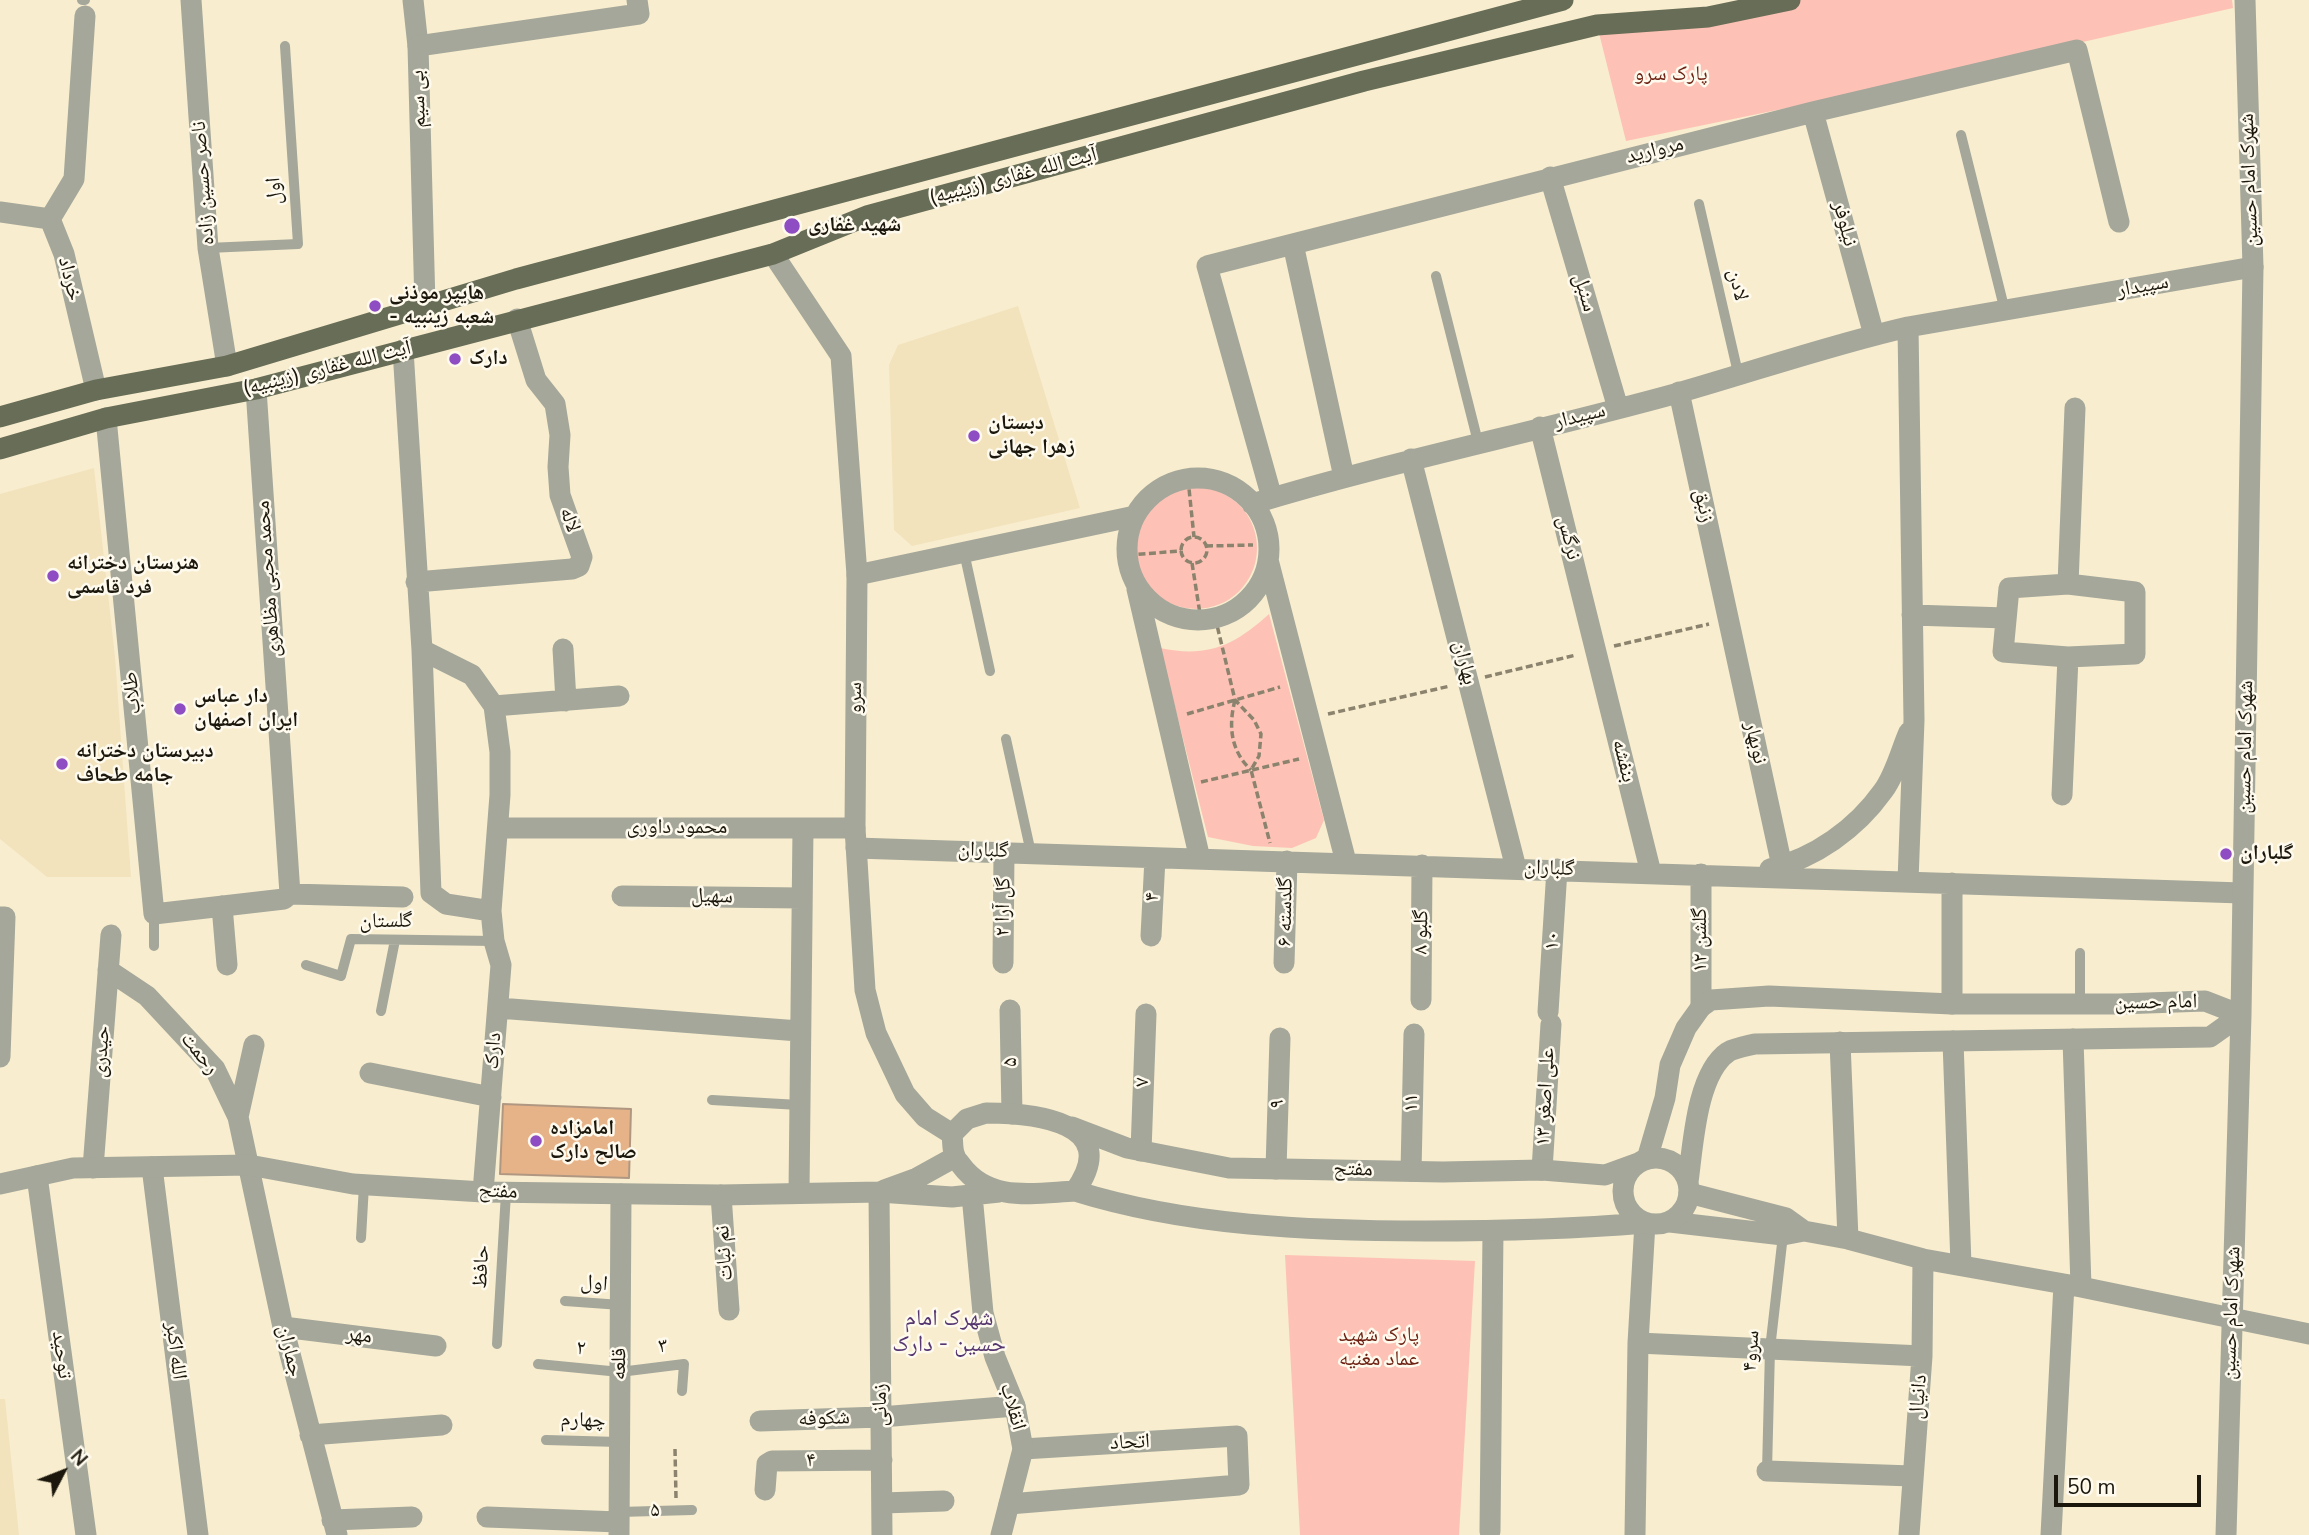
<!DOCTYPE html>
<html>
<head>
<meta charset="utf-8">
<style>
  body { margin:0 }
  #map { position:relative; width:2309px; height:1535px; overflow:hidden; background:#f8edce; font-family:"Nunito Sans",sans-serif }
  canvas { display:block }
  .north { position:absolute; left:28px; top:1437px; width:70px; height:70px; -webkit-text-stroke:5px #fffaee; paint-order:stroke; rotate:48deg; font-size:19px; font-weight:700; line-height:28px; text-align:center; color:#1b170c }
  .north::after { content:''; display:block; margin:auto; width:24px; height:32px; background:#1b170c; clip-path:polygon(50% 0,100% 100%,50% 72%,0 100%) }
  .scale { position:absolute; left:2054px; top:1475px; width:147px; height:32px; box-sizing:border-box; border:4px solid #1b170c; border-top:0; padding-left:9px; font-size:21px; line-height:24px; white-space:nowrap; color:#1b170c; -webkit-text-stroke:5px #fffaee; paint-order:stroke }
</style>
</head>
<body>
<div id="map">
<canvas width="2309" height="1535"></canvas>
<div class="north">N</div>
<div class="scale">50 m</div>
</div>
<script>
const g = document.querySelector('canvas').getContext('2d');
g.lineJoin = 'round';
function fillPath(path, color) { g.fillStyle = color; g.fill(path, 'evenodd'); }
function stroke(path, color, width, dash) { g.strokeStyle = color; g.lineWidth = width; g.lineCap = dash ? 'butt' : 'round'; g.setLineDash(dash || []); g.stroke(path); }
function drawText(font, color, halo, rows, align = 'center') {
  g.font = font + ' "Nunito Sans","Noto Naskh Arabic",sans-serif'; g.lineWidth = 5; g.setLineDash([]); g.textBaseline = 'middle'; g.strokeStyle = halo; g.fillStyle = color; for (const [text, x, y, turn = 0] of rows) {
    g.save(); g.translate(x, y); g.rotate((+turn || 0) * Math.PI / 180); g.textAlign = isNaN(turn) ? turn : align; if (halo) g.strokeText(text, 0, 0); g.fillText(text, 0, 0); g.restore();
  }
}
fillPath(new Path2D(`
  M1018,306L1080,508L912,546L894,530L889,365L898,345Z
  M94,468L115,657L131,877H47L0,839V494Z
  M0,1399H5L19,1535H0Z`), '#f2e3bd');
fillPath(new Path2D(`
  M1790,0H2232L2233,8L1826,100L1626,141L1597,25Z
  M1135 548a61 61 0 1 1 122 0a61 61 0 1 1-122 0Z
  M1269,614L1324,820L1316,838L1292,848L1253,846L1208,837L1160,648C1207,658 1234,646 1269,614Z
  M1285,1255L1475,1261L1459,1535H1300Z`), '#fdc2b5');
const building = new Path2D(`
  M503,1104L631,1109L629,1178L500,1174Z`);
fillPath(building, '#e6b389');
stroke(building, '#b09782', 2);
stroke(new Path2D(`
  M1188,479L1194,537
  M1181 550a13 13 0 1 1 26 0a13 13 0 1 1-26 0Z
  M1206,546L1253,545
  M1128,555L1181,551
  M1192,563L1201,620
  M1215,617L1235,700L1254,720L1261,734L1259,756L1251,770L1270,843
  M1614,646L1709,624
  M1485,677L1576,655
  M1235,700C1228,727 1231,751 1251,770
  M1187,714L1280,687
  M1328,714L1450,686
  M1201,782L1299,759
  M675,1449L676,1498`), '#8b836e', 3.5, [7, 3.5]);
stroke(new Path2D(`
  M82,0H85
  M1961,135L2005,311
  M1699,204L1738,373
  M208,248L298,244L285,46
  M1436,276L1478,442
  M964,552L990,671
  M1006,739L1031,853
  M154,946V914
  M306,965L341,976L351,939L494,941
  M2080,1004V953
  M381,1011L395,940
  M712,1100L799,1105
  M361,1238L364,1185
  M565,1301L621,1305
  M497,1344L506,1193
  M538,1364L620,1372L684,1364L682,1391
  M546,1440L619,1442
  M1767,1471L1770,1349L1783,1235
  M619,1512L692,1510`), '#a4a79a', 10);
stroke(new Path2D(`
  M191,0L208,248L227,366
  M413,0L418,46
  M1813,112L1874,335
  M1550,177L1618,408
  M0,212L50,219L64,254L96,390
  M50,219L74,179L85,16
  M403,350L422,650L431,893L446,904L491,911
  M256,389L290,894
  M1679,392L1782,866
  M106,418L154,914L284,899L290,894L403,897
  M1540,427L1651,873
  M1411,459L1516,868
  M1344,477L1293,244L1813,112L2077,50L2119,222
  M1127 549a71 71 0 1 1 142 0a71 71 0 1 1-142 0Z
  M1272,498L1207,266L1293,244
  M1252,504C1393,461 1537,432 1678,393C1755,371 1830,345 1908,327L2253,267
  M1268,560L1346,862
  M857,575L1135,516
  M416,582L572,569L579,566L582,557L560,495L558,467L560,435L555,404L536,380L517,319
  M2068,584L2135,592V654L2068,657L2003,652L2009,588L2068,584L2075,408
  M1137,589L1200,859
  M1912,615L2006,618
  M563,649L566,701
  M422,650L472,675L494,706L500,752V795L491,911L494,941L501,965L483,1192
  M494,706L619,696
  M2062,795L2068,657
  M498,828H855
  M856,848L2242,893
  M1770,869C1815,858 1856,829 1883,791C1895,775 1901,750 1909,732
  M1908,881L1914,720L1908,327
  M622,896L802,898
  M222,906L227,965
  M0,917H5L0,1057
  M1151,936L1155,858
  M1003,963L1004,852
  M1284,963L1287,861
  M108,970L147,996L215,1069L238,1117L283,1327L337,1535
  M1421,1000L1422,865
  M1952,1004V883
  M1701,1007V874
  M498,1008L799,1031
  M1010,1010L1012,1114
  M1548,1012L1557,869
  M2073,1039L2081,1287
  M1953,1041L1961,1265
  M1840,1042L1848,1239
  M370,1073L491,1097
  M238,1117L254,1045
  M1141,1151L1146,1014
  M152,1167L198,1535
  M93,1168L111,935
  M1276,1169L1280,1038
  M1542,1170L1551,1024
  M1411,1171L1414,1034
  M37,1176L86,1535
  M879,1192L882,1535
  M799,1193L803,828
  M1689,1193L1786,1218L1804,1231
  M721,1195L729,1310
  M1670,1222L1783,1235L1804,1231L1848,1239L1923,1259L2081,1287L2309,1334
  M1645,1223L1638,1343L1922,1356
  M283,1327L436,1346
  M760,1421L881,1417L1015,1406
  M310,1435L442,1425
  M1767,1471L1912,1476
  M765,1490L767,1464L772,1461L882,1460
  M882,1503L944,1501
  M1009,1504L1239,1485L1237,1436L1023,1449
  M487,1517L619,1522
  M332,1520L412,1517
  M1490,1531L1493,1231
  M619,1535L621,1194
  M1635,1535L1638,1343
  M1909,1535L1922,1356L1923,1259
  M2051,1535L2064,1284`), '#a4a79a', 21);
stroke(new Path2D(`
  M773,254L841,356L857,575L855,828L865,990L876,1033L905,1094L925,1117L952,1134
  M425,305L418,46L639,14L637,0
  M986,1113C1034,1113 1124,1122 1075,1191C1034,1193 989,1203 961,1165C959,1162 956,1160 955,1156C952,1150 953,1141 952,1134L967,1119Z
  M1072,1127L1127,1148L1229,1168L1443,1172L1542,1170L1605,1175L1638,1163
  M1623 1191a33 33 0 1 1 66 0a33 33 0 1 1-66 0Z
  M1647,1159L1665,1098L1670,1065L1686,1028L1701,1007L1711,1000L1769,996L1952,1004H2119L2205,1001L2241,1015
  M1688,1182C1693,1147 1696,1074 1728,1052C1735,1048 1747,1046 1755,1044L2210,1037L2241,1015
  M0,1184L73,1168L249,1165L353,1184L483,1192L721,1195L879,1192L952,1197L999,1192
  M884,1190L917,1178L955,1157
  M1075,1191C1187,1226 1310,1231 1427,1231C1500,1231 1572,1229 1645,1223
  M972,1195L983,1313L995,1357L1015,1406L1023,1449L1001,1535
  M2226,1535L2241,1015L2253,267L2245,0`), '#a4a79a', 21);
stroke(new Path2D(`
  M0,417L96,390L227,366L516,279L1563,0
  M0,449L106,418L256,389L773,254L867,216L1364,81L1597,25L1708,17L1790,0`), '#676d56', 21);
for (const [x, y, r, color] of [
  [792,226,9,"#8e4dc2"],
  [375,306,7,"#8e4dc2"],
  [455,359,7,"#8e4dc2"],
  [974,436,7,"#8e4dc2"],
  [53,576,7,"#8e4dc2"],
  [180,709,7,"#8e4dc2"],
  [62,764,7,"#8e4dc2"],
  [2226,854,7,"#8e4dc2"],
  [536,1141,7,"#8e4dc2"]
]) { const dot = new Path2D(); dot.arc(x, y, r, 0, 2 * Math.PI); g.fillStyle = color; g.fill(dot); stroke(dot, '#fffaee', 2.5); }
drawText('21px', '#6e2213', '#fffaee', [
  ["پارک سرو",1671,75],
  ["پارک شهید",1379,1336],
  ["عماد مغنیه",1379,1360]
]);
drawText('21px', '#1b170c', '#fffaee', [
  ["بی سیم",419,99,-92],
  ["مروارید",1655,151,-14],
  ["آیت الله غفاری (زینبیه)",1013,177,-15],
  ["شهرک امام حسین",2250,180,-92],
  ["ناصر حسین زاده",204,183,-94],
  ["اول",275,191,-94],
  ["نیلوفر",1844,224,75],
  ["خرداد",69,279,76],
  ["لادن",1737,285,77],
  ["سپیدار",2143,287,-10],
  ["سنبل",1584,293,74],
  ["آیت الله غفاری (زینبیه)",327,369,-14],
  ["سپیدار",1580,417,-14],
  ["زنبق",1703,506,78],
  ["لاله",569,520,71],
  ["نرگس",1568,538,76],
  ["محمد محبی مظاهری",269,579,-94],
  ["بهاران",1464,663,76],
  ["طلاب",133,693,-96],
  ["سرو",856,698,-90],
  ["نوبهار",1755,743,77],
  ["شهرک امام حسین",2246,747,-89],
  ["بنفشه",1623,761,76],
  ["محمود داوری",677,828],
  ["گلباران",983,851,2],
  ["گلباران",1549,869,2],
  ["سهیل",712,897,1],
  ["۴",1153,897,-87],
  ["گل آرا ۲",1004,907,-89],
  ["گلدسته ۶",1286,912,-89],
  ["گلستان",386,922,-1],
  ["گلبو ۸",1422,932,-89],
  ["گلشن ۱۲",1701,940,-90],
  ["۱۰",1553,941,-87],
  ["امام حسین",2156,1003,-1],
  ["دارک",494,1051,-86],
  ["حیدری",102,1052,-86],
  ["رحمت",199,1054,51],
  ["۵",1011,1062,-91],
  ["۷",1143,1082,-88],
  ["علی اصغر ۱۳",1546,1097,-87],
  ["۱۱",1412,1103,-89],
  ["۹",1278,1104,-89],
  ["مفتح",1353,1170,1],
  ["مفتح",498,1192,2],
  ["نم نبات",725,1253,-94],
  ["حافظ",482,1267,-87],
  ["اول",594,1284,5],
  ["شهرک امام حسین",2232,1313,-88],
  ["مهر",359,1336,7],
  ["۳",663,1347,-7],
  ["۲",581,1349,5],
  ["الله اکبر",175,1351,83],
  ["جماران",289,1351,76],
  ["سرو۴",1752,1351,-86],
  ["توحید",61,1355,82],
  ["قلعه",620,1364,-89],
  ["دانیال",1919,1397,-85],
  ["زمانی",881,1405,-91],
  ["انقلاب",1012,1407,74],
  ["شکوفه",824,1419,-2],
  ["چهارم",583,1421,2],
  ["اتحاد",1130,1443,-3],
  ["۴",811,1461,-1],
  ["۵",655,1511,-2]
]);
drawText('bold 21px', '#1b170c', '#fffaee', [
  ["شهید غفاری",808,226],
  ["هایپر موذنی",389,294],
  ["- شعبه زینبیه",389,318],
  ["دارک",469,359],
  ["دبستان",988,424],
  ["زهرا جهانی",988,448],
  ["هنرستان دخترانه",67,564],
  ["فرد قاسمی",67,588],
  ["دار عباس",194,697],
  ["ایران اصفهان",194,721],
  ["دبیرستان دخترانه",76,752],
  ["جامه طحاف",76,776],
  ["گلباران",2240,854],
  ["امامزاده",550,1129],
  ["صالح دارک",550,1153]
], 'left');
drawText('23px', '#553670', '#fffaee', [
  ["شهرک امام",949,1319],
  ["حسین - دارک",949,1345]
]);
</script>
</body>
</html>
